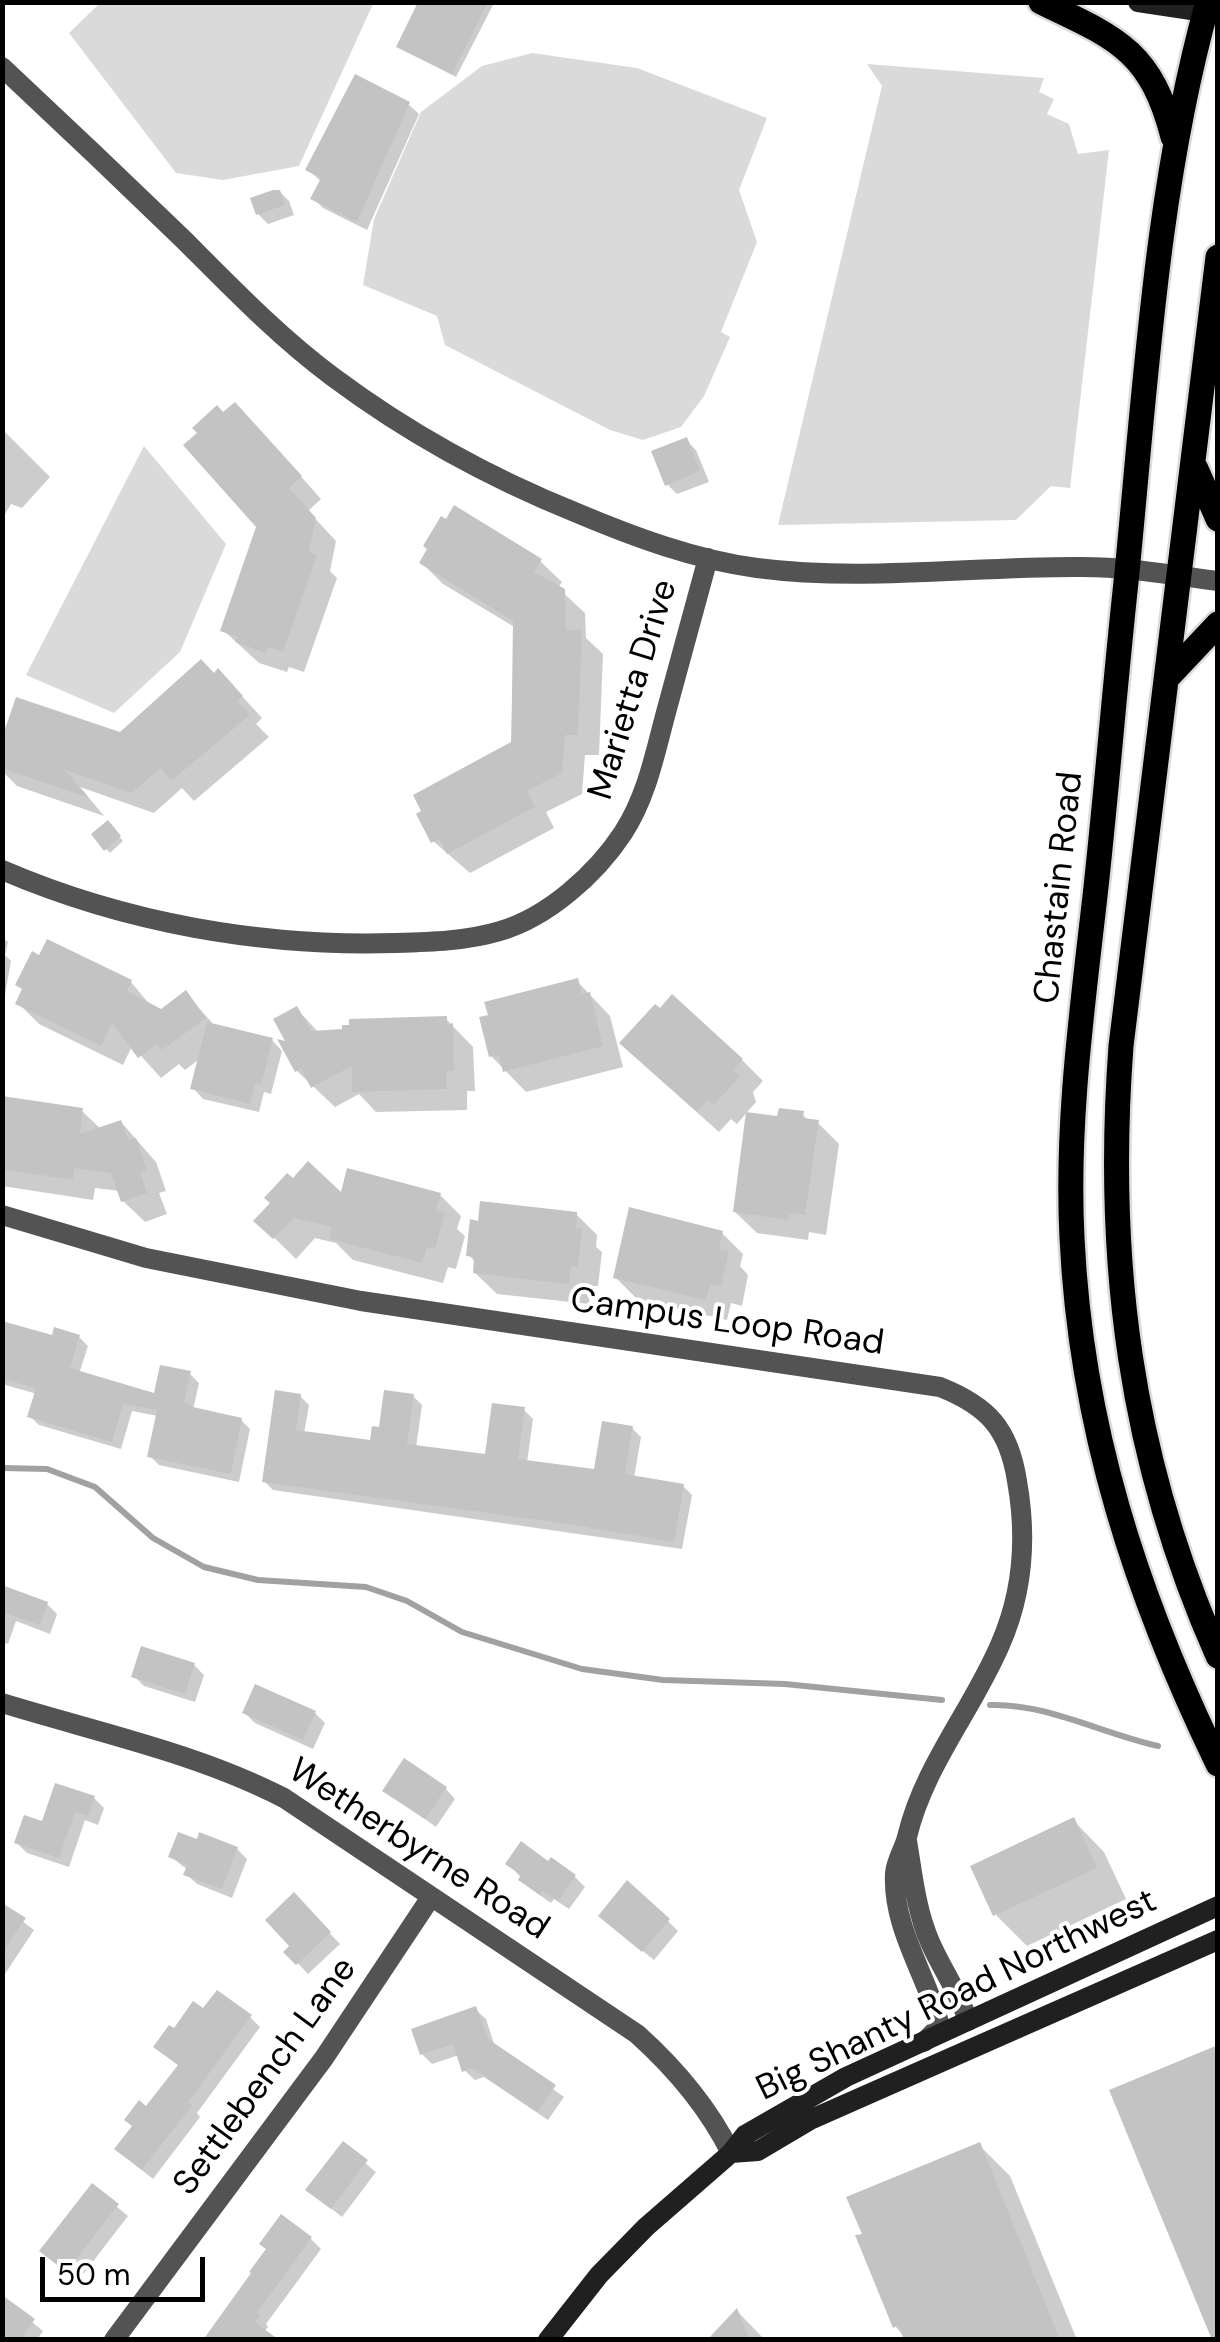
<!DOCTYPE html>
<html>
<head>
<meta charset="utf-8">
<style>
  body { margin:0 }
  #map { position:relative; width:1220px; height:2342px; overflow:hidden; background:#fff; font-family:"DM Sans",sans-serif }
  canvas { display:block }
  .frame { position:absolute; inset:0; border:5px solid #000; pointer-events:none }
  .scale { position:absolute; left:40px; top:2257px; width:165px; height:45px; box-sizing:border-box; border:5px solid #000; border-top:0; padding-left:12px; font-size:30px; line-height:35px; white-space:nowrap; color:#000; -webkit-text-stroke:8px #fff; paint-order:stroke }
</style>
</head>
<body>
<div id="map">
<canvas width="1220" height="2342"></canvas>
<div class="frame"></div>
<div class="scale">50 m</div>
</div>
<script>
const g = document.querySelector('canvas').getContext('2d');
g.lineJoin = 'round';
function fillPath(path, color) { g.fillStyle = color; g.fill(path, 'evenodd'); }
function stroke(path, color, width, dash) { g.strokeStyle = color; g.lineWidth = width; g.lineCap = dash ? 'butt' : 'round'; g.setLineDash(dash || []); g.stroke(path); }
function drawText(font, color, halo, rows, align = 'center') {
  g.font = font + ' "DM Sans",sans-serif'; g.lineWidth = 8; g.setLineDash([]); g.textBaseline = 'middle'; g.strokeStyle = halo; g.fillStyle = color; for (const [text, x, y, turn = 0] of rows) {
    g.save(); g.translate(x, y); g.rotate((+turn || 0) * Math.PI / 180); g.textAlign = isNaN(turn) ? turn : align; if (halo) g.strokeText(text, 0, 0); g.fillText(text, 0, 0); g.restore();
  }
}
fillPath(new Path2D(`
  M100,3L370,2L373,4L299,166L223,180L176,173L69,33Z
  M532,53L637,68L767,118L739,190L757,242L721,332L730,337L704,396L681,427L643,440L610,430L445,345L437,316L363,285L374,219L421,112L482,66Z
  M867,64L1044,78L1039,92L1054,99L1047,114L1069,124L1078,154L1109,150L1070,488L1051,486L1016,520L778,525L882,86Z
  M144,446L226,544L180,652L114,713L26,675Z`), '#dadada');
fillPath(new Path2D(`
  M421,2L493,5L456,77L403,50Z
  M408,104L419,114L367,230L323,208L313,198L322,182L308,170Z
  M279,191L289,201L294,215L268,224L258,214Z
  M223,416L256,426L321,499L308,511L336,541L330,571L337,578L304,672L289,667L287,672L259,663L223,630L259,526Z
  M2,429L50,477L22,508L11,504L2,519Z
  M686,440L696,450L709,482L677,494L667,484Z
  M540,561L562,582L558,588L585,613L586,638L603,654L599,755H585L582,794L546,812L554,828L470,873L433,841L513,744L516,628L443,584L422,563Z
  M214,676L239,693L262,718L256,724L269,737L194,801L182,788L154,813L80,787L104,816L17,786L2,771V745L120,735Z
  M107,823L123,841L110,853L106,849Z
  M2,937L8,942L5,955L11,961L5,995H2Z
  M577,981L610,1016L623,1067L526,1092L491,1056Z
  M131,982L151,1006L161,1012L186,994L216,1027L272,1040L282,1051L271,1094L264,1092L259,1112L203,1099L193,1088L201,1058L185,1070L179,1064L161,1078L132,1046L123,1065L39,1024L18,1003Z
  M297,1009L319,1033L446,1019L473,1047L475,1091H467V1110L376,1112L359,1094L335,1107L297,1071L290,1045Z
  M660,1012L742,1060L763,1081L753,1092L756,1102L737,1124L731,1119L719,1132L643,1064Z
  M2,1099L82,1111L101,1129L121,1122L156,1162L166,1191L159,1193L167,1214L145,1222L123,1201L120,1191L95,1188L93,1200L2,1186Z
  M802,1114L810,1122L818,1123L839,1144L826,1235L809,1232L808,1240L757,1233L735,1212L780,1119Z
  M440,1195L461,1216L457,1229L465,1236L456,1269L448,1267L443,1283L353,1260L336,1243L315,1238L296,1259L257,1221L342,1197Z
  M576,1214L597,1235L596,1247L602,1252L598,1286H591L589,1304L497,1294L475,1273L476,1263L469,1255Z
  M722,1233L743,1254L740,1266L748,1275L742,1306L731,1303L727,1320L637,1299L615,1277Z
  M2,1320L8,1325L54,1338L79,1337L88,1346L79,1374L156,1396L190,1374L199,1383L193,1410L241,1420L250,1429L239,1482L159,1465L150,1456L158,1416L132,1411L121,1449L39,1425L30,1416L37,1394L2,1384Z
  M300,1396L309,1405L304,1434L372,1443L413,1396L422,1405L416,1448L487,1457L524,1410L533,1419L527,1463L596,1472L632,1428L641,1437L634,1478L683,1486L692,1495L682,1549L273,1490L264,1481Z
  M2,1588L47,1604L57,1614L50,1634L16,1621L8,1644L2,1642Z
  M194,1665L204,1675L195,1702L144,1686L134,1676Z
  M245,1713H315L325,1723L313,1749L255,1723Z
  M445,1788L455,1799L436,1827L385,1791Z
  M94,1798L104,1808L98,1825L85,1820L69,1867L27,1853L17,1843L43,1824Z
  M1073,1820L1104,1852L1126,1899L1027,1946L996,1915Z
  M237,1849L247,1859L232,1898L197,1884L186,1874L188,1870L171,1857Z
  M508,1863L549,1864L575,1877L585,1887L569,1909L554,1899L551,1903L531,1889Z
  M294,1896L340,1944L308,1974L287,1952L293,1946Z
  M2,1906L34,1930L3,1977L2,1976Z
  M668,1921L678,1931L654,1960L611,1926Z
  M475,2009L486,2019L495,2047L564,2097L548,2120L484,2077L475,2080L464,2070L459,2055L432,2064L422,2054Z
  M204,2012L250,2017L260,2027L197,2113L200,2117L153,2179L128,2159L147,2109L180,2067L156,2047Z
  M343,2145L376,2172L342,2217L319,2199Z
  M979,2145L1010,2176L1077,2340H907L895,2326Z
  M93,2187L128,2216L78,2281L53,2261Z
  M311,2239L321,2249L266,2324L268,2327L264,2332L206,2340L268,2249Z
  M5,2300L43,2331L37,2340H2Z
  M737,2311L765,2340H710Z`), '#0003');
stroke(new Path2D(`
  M2,1468L47,1469L95,1487L153,1538L204,1567L258,1580L366,1587L407,1601L462,1632L582,1669L663,1680L785,1684L942,1700
  M990,1705C1046,1703 1103,1734 1158,1746`), '#a1a1a1', 6);
fillPath(new Path2D(`
  M418,2H488L452,74L396,47Z
  M355,74L410,102L357,222L310,199L321,178L305,170Z
  M273,190H280L285,205L256,215L250,198Z
  M235,402L302,476L289,488L316,518L309,552L317,555L283,652L268,647L266,653L235,642L237,637L220,631L256,527L183,445L197,433L192,428L217,405L223,412Z
  M687,437L700,471L665,486L651,451Z
  M454,505L542,559L534,572L565,589L566,630H582L578,735H565L562,773L527,791L535,807L447,854L439,839L431,843L416,814L421,811L413,795L511,742L512,696L513,621L419,563L427,549L423,546L441,516L446,519Z
  M201,659L214,673L218,668L243,696L237,701L250,715L171,781L160,768L132,793L65,770L89,798L2,768V738L16,697L120,732Z
  M108,820L121,836L104,851L91,834Z
  M47,939L132,980L127,991L161,1009L186,990L206,1018L162,1050L157,1044L138,1058L112,1023L101,1046L15,1004L22,989L15,985L32,951L39,955Z
  M578,978L582,994L590,992L603,1046L503,1072L499,1055L489,1057L479,1017L488,1015L484,1002Z
  M672,994L743,1059L733,1070L740,1076L714,1105L708,1100L697,1112L619,1043L655,1004L660,1008Z
  M297,1006L311,1031L342,1029V1025H349V1019L447,1016V1025L453,1023L454,1071H446L447,1089L352,1092V1066L311,1088L301,1069L295,1072L277,1039L285,1041L273,1019Z
  M207,1022L273,1038L261,1085L255,1083L250,1104L190,1089Z
  M2,1096L83,1108L80,1134L121,1120L128,1140L136,1138L147,1170L140,1172L147,1193L121,1202L111,1173L74,1168L73,1180L2,1169Z
  M779,1108L804,1111L803,1118L819,1120L805,1215L789,1213L788,1220L733,1212L746,1112L777,1116Z
  M308,1161L341,1192L347,1168L441,1193L436,1211L445,1213L435,1249L427,1247L422,1263L329,1239L332,1227L294,1218L273,1239L253,1221L270,1203L264,1198L287,1173L293,1178Z
  M480,1201L577,1212L576,1228L582,1229L578,1267L571,1266L569,1284L473,1273L474,1257L466,1256L470,1219L478,1221Z
  M629,1207L723,1231L719,1249L729,1251L721,1286L710,1284L706,1300L613,1278Z
  M2,1321L52,1335L54,1327L80,1335L70,1368L154,1393L160,1365L191,1371L184,1402L193,1407L242,1418L231,1474L147,1457L157,1410L123,1404L112,1442L27,1417L36,1388L2,1379Z
  M275,1390L301,1394L296,1430L370,1440L372,1426L379,1427L384,1390L414,1394L407,1444L485,1454L492,1403L525,1407L518,1459L594,1469L602,1421L633,1426L625,1474L684,1484L674,1542L568,1524L262,1482Z
  M2,1585L48,1602L40,1625L2,1612Z
  M141,1646L195,1663L185,1694L131,1677Z
  M255,1684L316,1711L303,1740L242,1713Z
  M404,1758L447,1787L425,1819L382,1791Z
  M55,1783L95,1796L88,1816L75,1812L59,1858L14,1843L24,1815L42,1821Z
  M1074,1817L1097,1868L993,1916L970,1866Z
  M178,1832L197,1839L199,1832L238,1847L222,1889L183,1875L187,1865L168,1857Z
  M521,1841L548,1861L551,1857L576,1875L558,1901L543,1891L540,1895L518,1880L521,1875L505,1864Z
  M627,1880L670,1919L642,1952L598,1916Z
  M294,1892L331,1932L296,1965L283,1952L289,1946L265,1920Z
  M2,1903L26,1918L2,1953Z
  M217,1990L252,2015L188,2102L192,2105L142,2170L114,2149L132,2126L124,2120L139,2100L146,2106L178,2065L153,2047L169,2025L174,2028L193,2001L203,2008Z
  M476,2006L488,2039L556,2085L537,2112L472,2068L462,2072L453,2044L420,2055L411,2029Z
  M1218,2045V2340H1212L1109,2090Z
  M343,2141L368,2160L331,2209L305,2190Z
  M980,2142L1060,2340H904L898,2325L893,2328L855,2235L862,2234L846,2197Z
  M92,2183L119,2204L66,2272L39,2251Z
  M281,2214L312,2237L257,2313L260,2315L255,2322L279,2340H203L251,2273L249,2272L266,2249L259,2244Z
  M2,2295L35,2319L20,2340H2Z
  M737,2308L750,2340H707Z`), '#c3c3c3');
const primary = new Path2D(`
  M1041,2C1117,38 1151,51 1173,137
  M1208,2C1156,186 1145,393 1126,582C1115,684 1107,786 1096,887C1083,1004 1066,1120 1072,1238C1081,1427 1136,1595 1218,1764
  M1218,257L1121,1046C1105,1261 1130,1458 1218,1656
  M1196,469L1218,519
  M1168,677L1218,624`);
stroke(primary, '#dbdbdb', 30);
stroke(new Path2D(`
  M2,67C63,124 123,181 183,239C231,287 279,337 333,377C408,433 490,478 577,513C634,537 696,560 757,568C864,582 975,566 1082,567C1128,567 1173,575 1218,581
  M2,870C125,923 262,947 395,943C430,942 467,941 500,931C548,917 596,874 623,833C648,795 656,748 668,705C681,656 695,607 708,558
  M2,1215L146,1258L361,1301L940,1387C988,1406 1009,1429 1017,1481C1027,1537 1023,1593 1000,1645C971,1712 924,1766 907,1837C904,1849 896,1861 895,1873C892,1928 927,1975 940,2026L924,2042
  M2,1703C96,1732 197,1753 284,1798L637,2034C676,2069 708,2107 731,2153
  M907,1841C913,1876 916,1910 930,1942C942,1970 959,1992 968,2021
  M114,2340L324,2058L431,1897`), '#535353', 20);
stroke(new Path2D(`
  M1138,2L1218,14
  M731,2153L758,2151L812,2119L1218,1940
  M548,2340L599,2275L646,2227L731,2153L745,2135L846,2077L1218,1906`), '#202020', 20);
stroke(primary, '#000', 25);
drawText('35px', '#000', '#fff', [
  ["Marietta Drive",634,690,-73],
  ["Chastain Road",1060,888,-84],
  ["Campus Loop Road",727,1323,8],
  ["Wetherbyrne Road",418,1850,33],
  ["Big Shanty Road Northwest",957,1996,-26],
  ["Settlebench Lane",266,2077,-54]
]);
</script>
</body>
</html>
